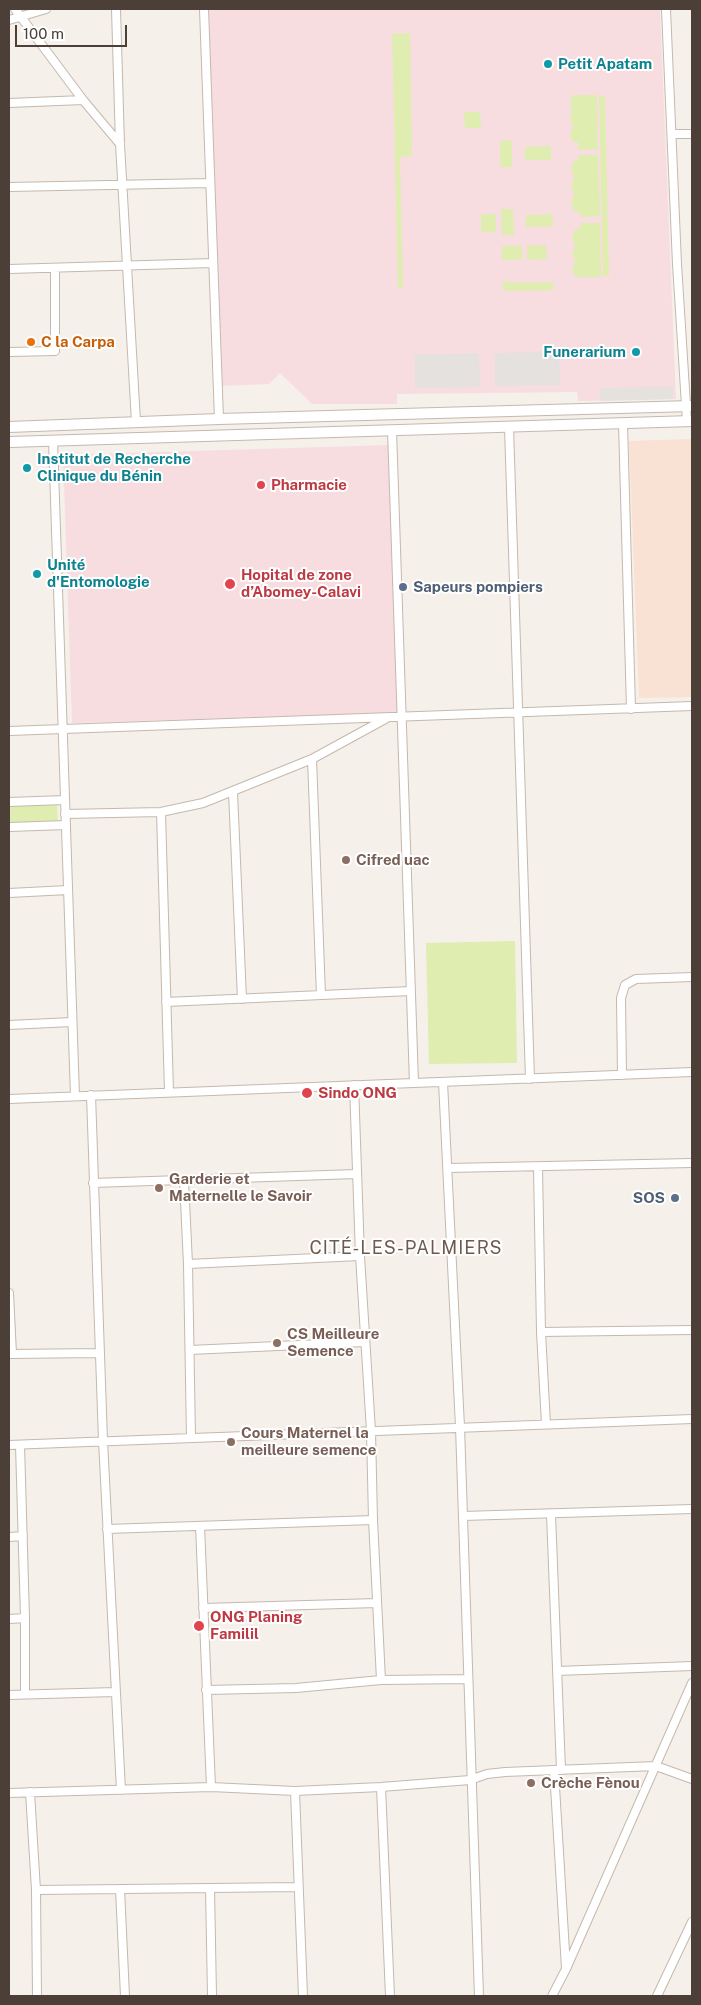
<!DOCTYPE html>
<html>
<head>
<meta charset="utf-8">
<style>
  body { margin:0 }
  #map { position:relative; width:701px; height:2005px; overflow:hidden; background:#f6f0ea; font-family:"Public Sans",sans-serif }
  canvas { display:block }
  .frame { position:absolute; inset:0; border:10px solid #4b3f37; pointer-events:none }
  .scale { position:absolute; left:15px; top:25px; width:112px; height:22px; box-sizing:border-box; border:2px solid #4b3f37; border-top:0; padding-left:6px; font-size:15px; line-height:18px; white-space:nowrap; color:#4b3f37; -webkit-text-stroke:4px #fff; paint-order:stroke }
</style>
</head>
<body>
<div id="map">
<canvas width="701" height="2005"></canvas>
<div class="frame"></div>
<div class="scale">100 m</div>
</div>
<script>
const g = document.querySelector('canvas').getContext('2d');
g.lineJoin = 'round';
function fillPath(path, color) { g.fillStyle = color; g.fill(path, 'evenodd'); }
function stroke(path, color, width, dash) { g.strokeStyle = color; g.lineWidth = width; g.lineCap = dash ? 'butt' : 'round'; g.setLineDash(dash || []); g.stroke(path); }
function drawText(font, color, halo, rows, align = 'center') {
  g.font = font + ' "Public Sans",sans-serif'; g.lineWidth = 4; g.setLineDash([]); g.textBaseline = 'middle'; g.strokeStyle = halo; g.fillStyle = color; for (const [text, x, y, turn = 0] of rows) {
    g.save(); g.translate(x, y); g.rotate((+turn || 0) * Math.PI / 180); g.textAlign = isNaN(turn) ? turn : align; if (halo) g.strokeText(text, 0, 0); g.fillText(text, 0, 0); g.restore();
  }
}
fillPath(new Path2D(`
  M692,439V697L639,698L629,441Z`), '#f9e1d4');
fillPath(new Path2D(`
  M206,9H660L676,399L578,401L577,392L397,394V404H312L280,373L269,384L220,386Z
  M389,445L398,713L72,723L63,455Z`), '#f7dddf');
fillPath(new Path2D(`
  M410,33L412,156L400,157L403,289H398L392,34Z
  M572,95H597L598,149L578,150V142H573L570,135L573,127L570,119L572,111L570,103Z
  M599,96H605L609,276H603Z
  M464,112H480L481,128H465Z
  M512,140V167H500V141Z
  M551,146V160H525V147Z
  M578,155H598L600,216L580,217L579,212L574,211L571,203L574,194L571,186L574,178L571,170L573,161L578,160Z
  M501,209H513L514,235H502Z
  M481,214H496V232H481Z
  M552,214L553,226L526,227V215Z
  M580,223H600L601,277H576L572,270L575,261L572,254L575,246L572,238L575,229H580Z
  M546,245L547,259L527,260V246Z
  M502,246H522V260H502Z
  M503,281H510V283L553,282V290L503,291Z
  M57,803L58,823L9,824V804Z
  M515,941L517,1063L429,1064L426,943Z`), '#dfedb0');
fillPath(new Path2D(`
  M559,352L560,385L495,386V353Z
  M479,353L480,387L415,388V355Z
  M673,387V399L601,401L600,388Z`), '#e4e1de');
const minor = new Path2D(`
  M15,9L83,100L120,144
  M116,9L120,144L136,422
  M204,9L219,419
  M666,9L677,264L687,421
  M9,20L46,9
  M9,103L83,100
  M672,134H692
  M9,187L210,183
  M9,269L213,263
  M9,352L55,351V268
  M623,424L631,709
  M509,427L530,1079
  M392,430L414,1083
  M53,440L75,1096
  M9,731L692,706
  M312,759L321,995
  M233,792L242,999
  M9,802L65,800
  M161,812L169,1092
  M65,814L161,812L203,803L312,759L387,718
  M9,827L66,825
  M9,893L68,890
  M166,1002L411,991
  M9,1025L72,1022
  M622,1075L621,998L625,985L636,979L692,977
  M443,1082L460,1427L479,1996
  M354,1085L360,1256L371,1431L373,1520L381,1680
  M91,1095L103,1441L121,1790
  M9,1099L692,1072
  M538,1167L541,1332L546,1424
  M448,1168L692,1163
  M184,1180L188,1264L191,1438
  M93,1183L356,1174
  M188,1264L360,1256
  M9,1293L12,1354
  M541,1332L692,1330
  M190,1350L365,1342
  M9,1354L99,1353
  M9,1445L692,1419
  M20,1445L25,1618V1694
  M551,1514L561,1770
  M463,1516L692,1509
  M200,1526L211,1787
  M107,1529L373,1520
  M9,1537L23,1536
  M203,1608L377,1603
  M9,1619L25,1618
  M557,1671L692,1666
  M206,1690L296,1688L381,1680L468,1679
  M9,1695L115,1692
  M554,1770L566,1968
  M381,1787L390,1996
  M295,1791L303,1996
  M30,1792L36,1890L37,1996
  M9,1793L211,1787L295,1791L381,1787L470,1780L487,1774L505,1772L656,1766L692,1779
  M210,1888L212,1996
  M120,1889L125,1996
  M36,1890L298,1887
  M552,1996L566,1969L692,1683
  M657,1996L692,1922`);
const tertiary = new Path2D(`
  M9,427L219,419L692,406
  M9,442L692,421`);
stroke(minor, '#c5b8ae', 10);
stroke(tertiary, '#c5b8ae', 12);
stroke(minor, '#fff', 8);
stroke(tertiary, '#fff', 10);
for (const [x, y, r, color] of [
  [548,64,5,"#0f9aa8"],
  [31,342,5,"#e8710a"],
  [636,352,5,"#0f9aa8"],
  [27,468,5,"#0f9aa8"],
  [261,485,5,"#e0444e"],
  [37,574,5,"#0f9aa8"],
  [230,584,6,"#e0444e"],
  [403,587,5,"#5c6f8a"],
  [346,860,5,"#8d6e63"],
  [307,1093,6,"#e0444e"],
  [159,1188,5,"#8d6e63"],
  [675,1198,5,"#5c6f8a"],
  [277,1343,5,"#8d6e63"],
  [231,1442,5,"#8d6e63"],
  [199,1626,6,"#e0444e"],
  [531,1783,5,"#8d6e63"]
]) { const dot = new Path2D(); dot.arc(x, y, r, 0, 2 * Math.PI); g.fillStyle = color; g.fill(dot); stroke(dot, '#fff', 2); }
drawText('bold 15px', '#0d838f', '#fff', [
  ["Petit Apatam",558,64],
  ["Funerarium",626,352,"right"],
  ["Institut de Recherche",37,459],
  ["Clinique du Bénin",37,476],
  ["Unité",47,565],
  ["d'Entomologie",47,582]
], 'left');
drawText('bold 15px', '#c56008', '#fff', [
  ["C la Carpa",41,342]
], 'left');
drawText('bold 15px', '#be3a42', '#fff', [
  ["Pharmacie",271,485],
  ["Hopital de zone",241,575],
  ["d’Abomey-Calavi",241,592],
  ["Sindo ONG",318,1093],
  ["ONG Planing",210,1617],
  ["Familil",210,1634]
], 'left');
drawText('bold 15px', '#4e5e75', '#fff', [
  ["Sapeurs pompiers",413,587],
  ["SOS",665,1198,"right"]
], 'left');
drawText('bold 15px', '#785e54', '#fff', [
  ["Cifred uac",356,860],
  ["Garderie et",169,1179],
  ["Maternelle le Savoir",169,1196],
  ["CS Meilleure",287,1334],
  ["Semence",287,1351],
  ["Cours Maternel la",241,1433],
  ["meilleure semence",241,1450],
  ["Crèche Fènou",541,1783]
], 'left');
g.letterSpacing = '1px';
drawText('18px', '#6e5a4d', '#fff', [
  ["CITÉ-LES-PALMIERS",406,1248]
]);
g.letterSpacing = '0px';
</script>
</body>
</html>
